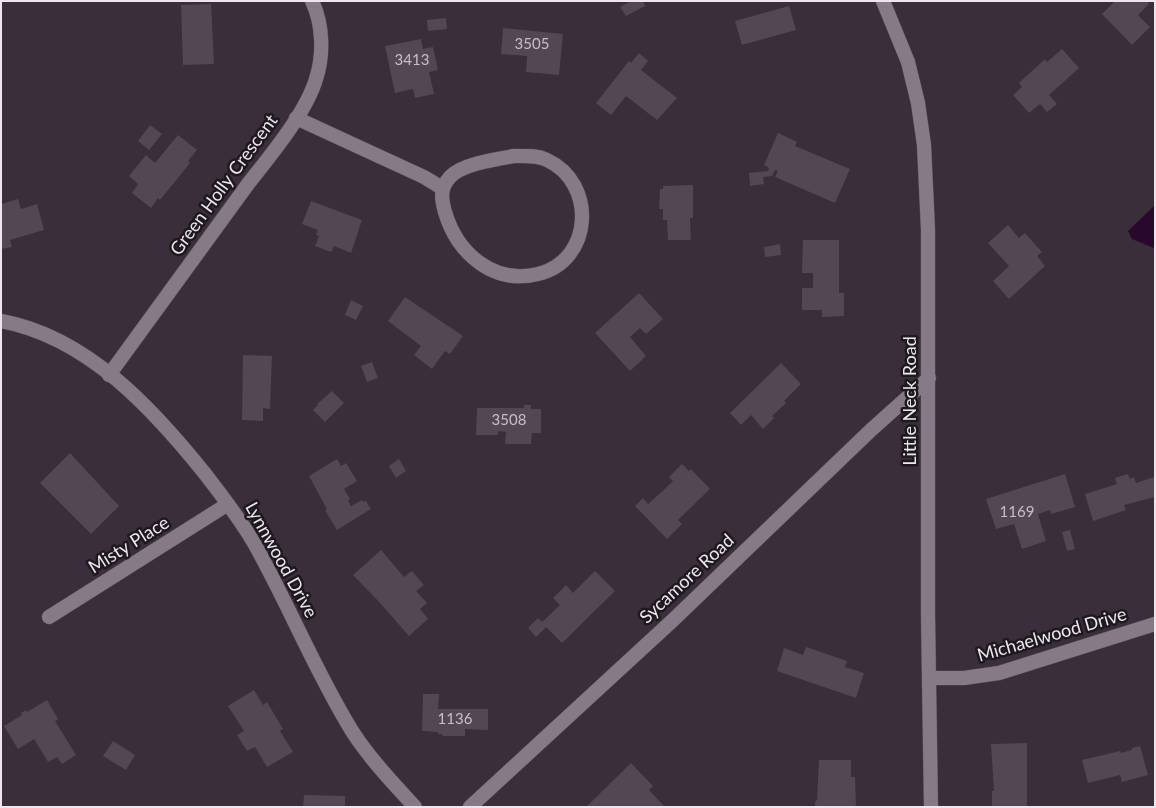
<!DOCTYPE html>
<html>
<head>
<meta charset="utf-8">
<style>
  body { margin:0 }
  #map { position:relative; width:1156px; height:808px; overflow:hidden; background:#392e39; font-family:Lato,sans-serif }
  canvas { display:block }
  .frame { position:absolute; inset:0; border:2px solid #ede6ed; pointer-events:none }
</style>
</head>
<body>
<div id="map">
<canvas width="1156" height="808"></canvas>
<div class="frame"></div>
</div>
<script>
const g = document.querySelector('canvas').getContext('2d');
g.lineJoin = 'round';
function fillPath(path, color) { g.fillStyle = color; g.fill(path, 'evenodd'); }
function stroke(path, color, width, dash) { g.strokeStyle = color; g.lineWidth = width; g.lineCap = dash ? 'butt' : 'round'; g.setLineDash(dash || []); g.stroke(path); }
function drawText(font, color, halo, rows, align = 'center') {
  g.font = font + ' Lato,sans-serif'; g.lineWidth = 5; g.setLineDash([]); g.textBaseline = 'middle'; g.strokeStyle = halo; g.fillStyle = color; for (const [text, x, y, turn = 0] of rows) {
    g.save(); g.translate(x, y); g.rotate((+turn || 0) * Math.PI / 180); g.textAlign = isNaN(turn) ? turn : align; if (halo) g.strokeText(text, 0, 0); g.fillText(text, 0, 0); g.restore();
  }
}
fillPath(new Path2D(`
  M1155,205V248H1154L1132,239L1128,231Z`), '#29092b');
fillPath(new Path2D(`
  M631,1H643L645,6L626,16L620,7Z
  M1115,1H1147L1149,4L1138,15L1150,27L1132,45L1102,14Z
  M211,4L214,64L183,65L181,5Z
  M789,6L796,30L742,45L735,21Z
  M446,18L447,29L428,31L427,20Z
  M503,28L563,34L559,75L526,72L527,56L501,54Z
  M421,39L423,49L433,47L438,70L429,72L434,94L415,98L413,89L395,93L385,46Z
  M1062,49L1079,68L1049,95L1057,104L1047,112L1040,104L1029,113L1013,95L1022,87L1019,83L1045,59L1047,62Z
  M639,53L648,61L641,70L677,98L657,120L626,96L611,115L596,103L629,61L631,63Z
  M150,125L162,134L149,150L138,141Z
  M778,133L797,142L795,146L850,169L835,203L775,177L778,171L775,170L772,176L763,177L764,184L750,186L749,173L768,171L769,168L764,165Z
  M178,135L197,150L188,161L190,163L160,200L158,198L151,208L132,193L138,184L129,176L146,155L155,163Z
  M693,185V218H690L691,240H668L667,220H663V209H659L660,189H663V186Z
  M18,199L21,209L37,204L44,230L10,240L12,247L1,249V204Z
  M311,201L362,220L351,253L334,246L331,252L315,246L319,236L316,235L318,230L302,224Z
  M1008,225L1019,238L1025,233L1042,252L1037,256L1045,266L1009,299L993,281L1009,266L988,243Z
  M803,240H839V293H844V316L822,317V310H802V288H813V273H802Z
  M780,244L781,255L765,257L764,247Z
  M639,293L663,319L646,334L640,328L630,337L646,356L630,371L595,333Z
  M405,297L463,336L450,354L445,351L432,369L414,355L421,346L388,321Z
  M351,300L363,306L356,320L345,315Z
  M243,355L272,356L270,409L263,408V421L242,420Z
  M372,362L378,378L367,382L361,366Z
  M781,363L801,384L784,401L786,403L772,416L774,418L763,429L751,415L741,425L730,413Z
  M332,391L344,403L325,422L313,410L318,405L317,404Z
  M524,405H531V409H541V433H532L531,444H505L506,432L498,431V435H476L477,408H524Z
  M70,453L119,506L91,534L40,483Z
  M337,459L341,466L346,463L357,481L344,489L350,499L348,500L351,506L362,500L363,502L366,501L371,509L337,530L325,510L327,509L309,476Z
  M399,459L406,471L396,478L389,466Z
  M682,464L689,471L691,469L710,489L678,520L682,524L667,539L635,506L643,498L648,504L656,497L673,481L669,477Z
  M1065,474L1075,507L1051,514L1050,510L1038,514L1046,541L1022,549L1014,524L996,529L986,499Z
  M1128,474L1130,479L1134,477L1136,483L1154,477L1155,497L1124,505L1126,510L1093,521L1085,494L1117,484L1115,478Z
  M1070,530L1075,549L1067,551L1062,532Z
  M381,550L404,577L412,571L424,585L416,591L427,603L420,609L428,619L409,636L381,604L353,575Z
  M595,571L615,591L562,643L546,627L536,637L528,628L538,618L542,622L560,605L553,598L566,585L573,593Z
  M806,647L847,661L845,667L864,673L856,698L777,671L784,648L803,655Z
  M254,690L263,705L267,702L283,729L280,731L293,752L267,767L255,747L247,751L237,735L244,731L228,706Z
  M423,694H439L438,709H488V730L465,729V736H442L443,734H438V732L422,731Z
  M47,700L58,719L55,721L76,755L62,764L57,757L48,762L34,739L18,749L4,726L22,715L21,713L26,710L27,712Z
  M113,741L135,755L126,770L103,756Z
  M1027,743V807H992V791H994L991,744Z
  M1140,746L1148,775L1122,782L1120,775L1088,783L1082,760L1120,751L1121,753L1132,750V748Z
  M819,760H851V777H855L856,807H815V802L817,800Z
  M631,763L653,786L649,790L665,807H586Z
  M304,795L345,796V807H303Z`), '#524753');
const minor = new Path2D(`
  M296,118L424,177L442,188
  M514,156C525,156 537,155 547,160C597,183 593,261 538,274C493,285 457,253 445,212C441,198 440,188 450,177C462,164 497,159 514,156Z
  M1,321C88,337 154,410 206,475C223,497 240,519 254,543C289,605 315,671 352,731C370,759 393,783 415,807
  M109,375C155,311 202,248 248,184C270,156 306,113 316,79C324,55 323,24 312,1
  M49,617L228,504
  M929,678H964L999,673L1155,624
  M470,807L672,621L871,430L929,378`);
const tertiary = new Path2D(`
  M883,1L908,62L918,103L924,145L928,230V615L931,807`);
stroke(minor, '#554c56', 15);
stroke(tertiary, '#554c56', 15);
stroke(minor, '#877a87', 14);
stroke(tertiary, '#877a87', 14);
drawText('15px', '#c6bec6', null, [
  ["3505",532,44],
  ["3413",412,60],
  ["3508",509,420],
  ["1169",1017,512],
  ["1136",455,719]
]);
drawText('18px', '#ede6ed', '#1d191e', [
  ["Green Holly Crescent",224,185,-54],
  ["Little Neck Road",910,401,-90],
  ["Misty Place",129,545,-32],
  ["Lynnwood Drive",281,560,61],
  ["Sycamore Road",687,579,-43],
  ["Michaelwood Drive",1052,635,-16]
]);
</script>
</body>
</html>
